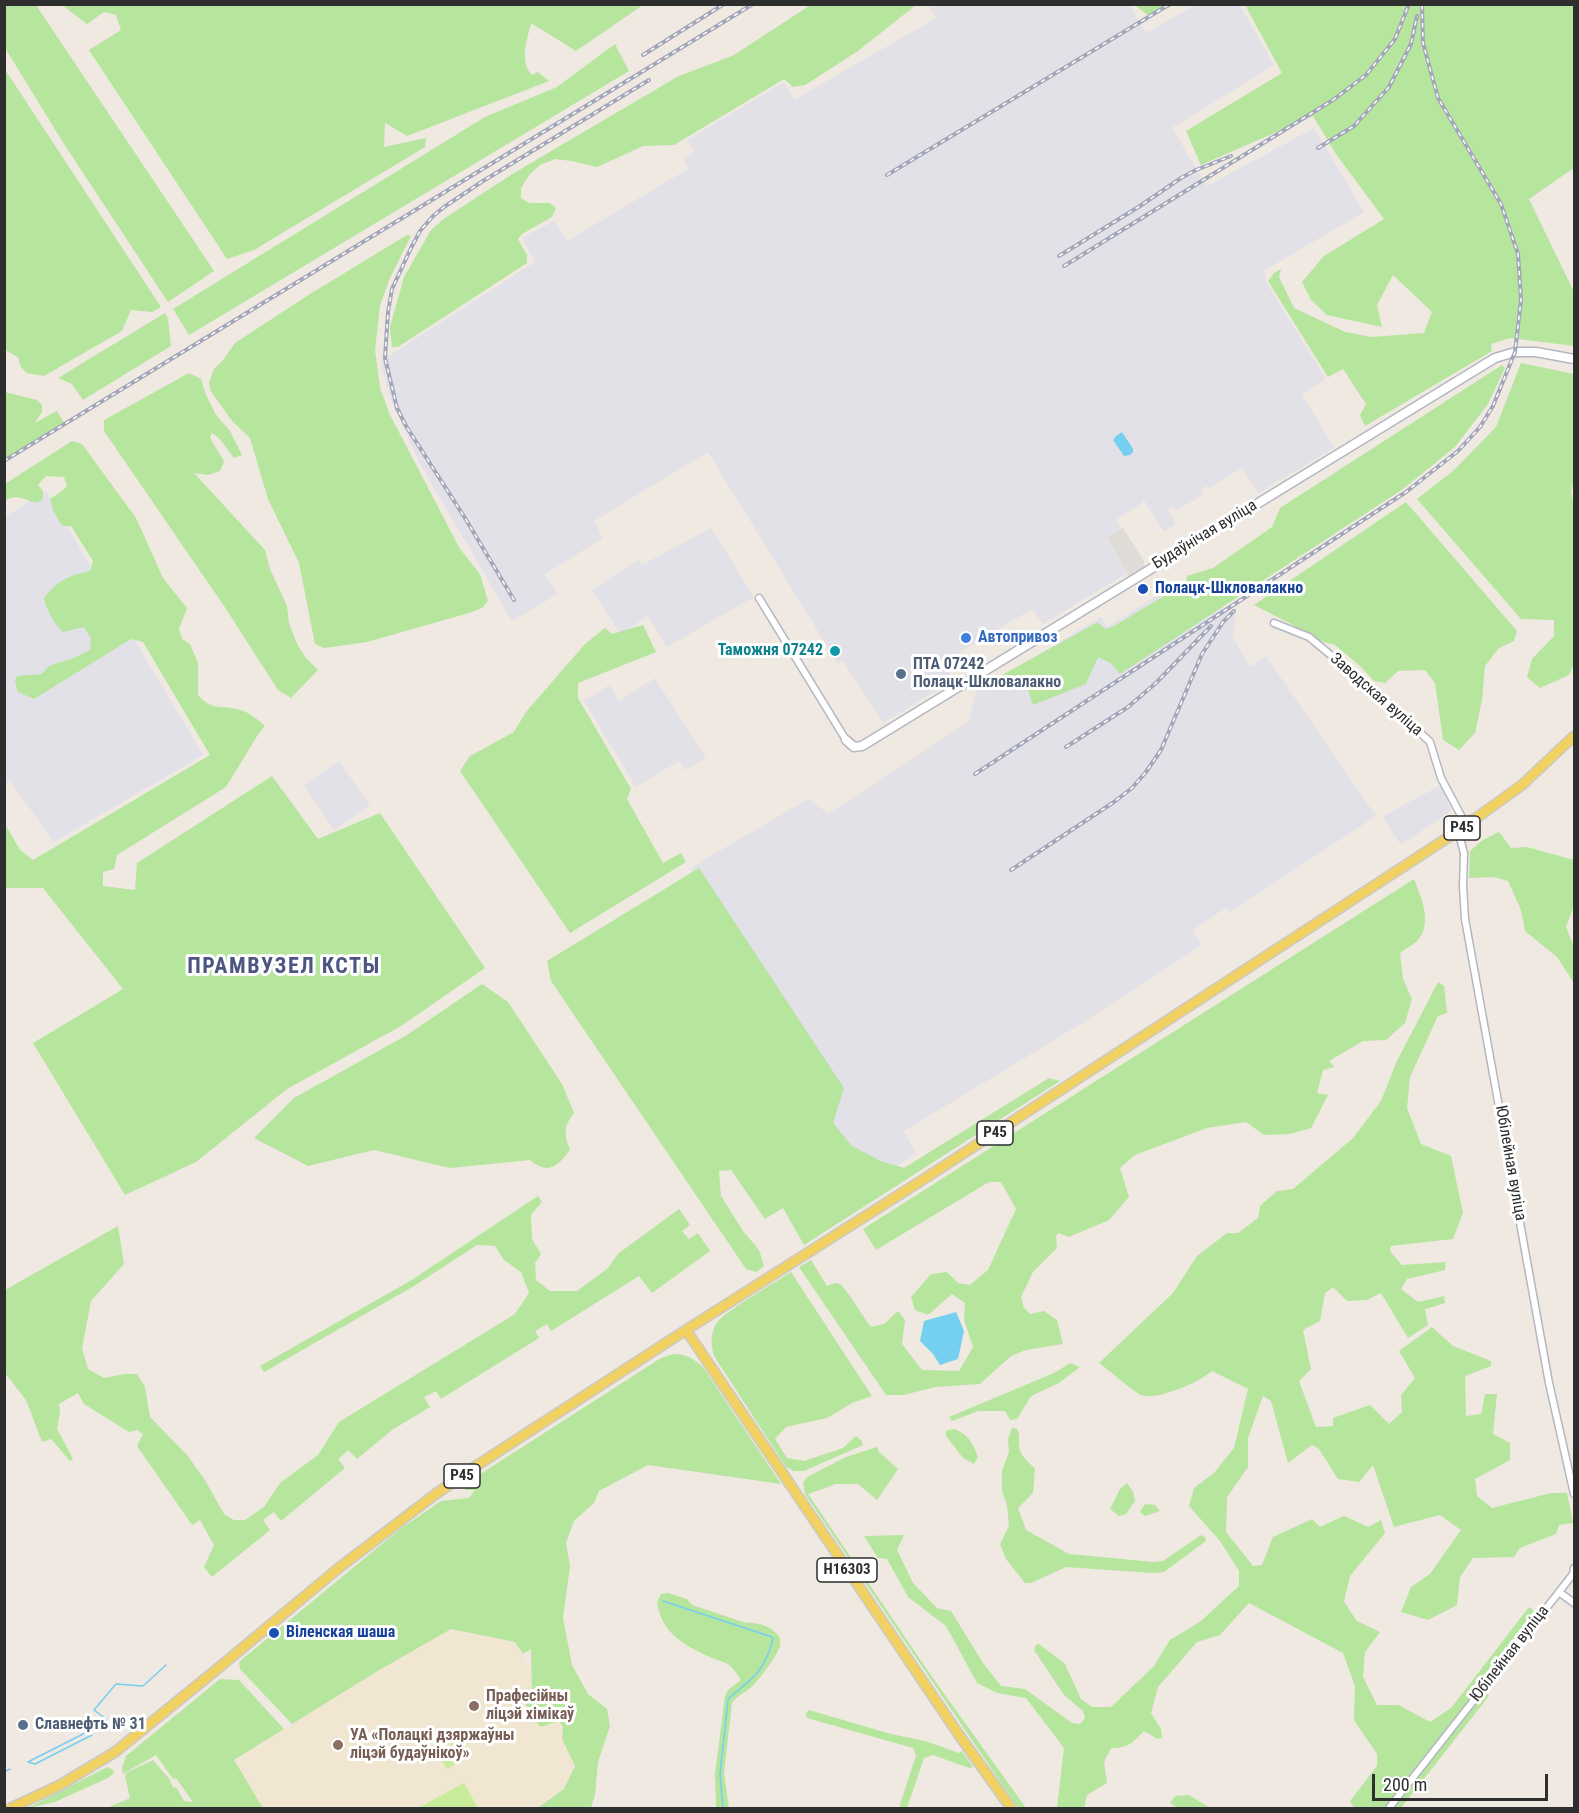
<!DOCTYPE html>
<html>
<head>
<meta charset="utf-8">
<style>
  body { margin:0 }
  #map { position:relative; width:1579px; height:1813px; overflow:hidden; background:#efe9e1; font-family:"Roboto Condensed",sans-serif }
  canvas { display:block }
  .frame { position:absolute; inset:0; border:6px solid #2e2e2e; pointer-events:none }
  .scale { position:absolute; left:1372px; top:1774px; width:176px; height:27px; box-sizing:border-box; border:3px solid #2e2e2e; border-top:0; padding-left:8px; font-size:18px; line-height:21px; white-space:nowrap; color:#2e2e2e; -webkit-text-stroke:4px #fff; paint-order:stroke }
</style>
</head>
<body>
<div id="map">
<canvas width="1579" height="1813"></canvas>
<div class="frame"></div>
<div class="scale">200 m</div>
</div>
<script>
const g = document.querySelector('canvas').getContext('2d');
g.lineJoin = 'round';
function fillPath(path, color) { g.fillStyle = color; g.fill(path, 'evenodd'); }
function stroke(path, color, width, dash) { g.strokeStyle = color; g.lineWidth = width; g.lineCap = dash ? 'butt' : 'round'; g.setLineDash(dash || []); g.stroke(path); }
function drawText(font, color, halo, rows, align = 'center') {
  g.font = font + ' "Roboto Condensed",sans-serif'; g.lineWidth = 6; g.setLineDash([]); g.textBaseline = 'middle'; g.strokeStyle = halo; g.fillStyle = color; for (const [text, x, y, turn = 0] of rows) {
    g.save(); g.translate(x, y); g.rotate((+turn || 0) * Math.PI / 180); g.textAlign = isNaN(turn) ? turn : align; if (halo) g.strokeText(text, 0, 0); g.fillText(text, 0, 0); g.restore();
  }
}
fillPath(new Path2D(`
  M933,5H1129L1146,33L1195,5H1240L1274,65L1172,128L1207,186L1314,128L1364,212L1265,270L1266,282L1326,379L1302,394L1334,448L1258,493L1242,468L1209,488L1207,486L1201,489L1204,494L1176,511L1173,506L1167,509L1176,524L1164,532L1144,500L1142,501V503L1116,520L1121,529L1107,537L1127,573L1043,624L1032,609L943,662L954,680L883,723L843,661L838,664L708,452L594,521L603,538L545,574L558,594L512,621L420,464L390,397L382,367V360L535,262L522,238L554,221L567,241L688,169L683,159L695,151L687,140L784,82L794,100L936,18L929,7Z
  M46,491L203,755L54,842L10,781L5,784V517Z
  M711,528L754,597L667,647L648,616L620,634L592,590L638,560L642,565Z
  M1176,584L1217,602L1236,619L1233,637L1250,667L1266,656L1376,816L1230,912L1227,907L1193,930L1202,945L1084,1022L904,1131L916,1153L840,1202L791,1130L838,1088L691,869L702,861L808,799L829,814L968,722L976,692L1101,617L1107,627Z
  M655,678L706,758L685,770L679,761L636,787L584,701L609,685L619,701Z
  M339,761L370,806L334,830L304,785Z
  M1441,785L1451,811L1401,845L1382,817Z`), '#e3e1e8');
fillPath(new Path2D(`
  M451,1629L515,1642L573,1739L572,1805L567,1808H263L234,1760L376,1672Z`), '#f0e6d1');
fillPath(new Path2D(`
  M5,4L36,5L214,271L168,302L64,144L5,48Z
  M812,4L916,5L858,51L805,85L793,87L784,79L674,145L643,146L597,167L572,161L555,159L540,165L529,175L521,188V198L529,203H550L556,208L552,217L522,234L518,239L527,255V263L398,347H392L390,327L404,277L431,230L445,218L514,173L677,77L734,55Z
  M62,5H643L576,51L531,23C527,40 519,62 532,75L538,72L549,81L407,136L385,123L384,147L426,138L425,147L254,250L227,259L89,50L121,30L116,15L104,12L87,24Z
  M1135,5H1174L1150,17Z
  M1245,5H1574V168L1529,199L1574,292V346L1510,338L1491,344L1492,351L1365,426L1360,415L1366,404L1343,369L1328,377L1268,281L1274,273L1281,269L1279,277L1294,308L1345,332L1372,337L1424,333L1432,312L1393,275L1377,305L1382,327L1327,315L1311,300L1302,282L1324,256L1384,219L1336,154L1313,116L1201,165L1186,131L1282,73Z
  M615,44L629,71L189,335L173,309L485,117L557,87Z
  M4,68L161,307L152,312L131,310L122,331L44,376L27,373L21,367L18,357L5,350Z
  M407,235L411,236L389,280L380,306L375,350L380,388L390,415L460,549L480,574L488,601L482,608L469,613L367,642L324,648L315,644L299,563L268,499L250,438L232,421L210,390L209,382L214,369L223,360L235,343L310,294Z
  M165,313L168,319L171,346L83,400L72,384L58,378Z
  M1521,363L1574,374V480L1571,493L1574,504V665L1569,675L1540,688L1527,677L1532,659L1554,636V620L1521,619L1417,499L1453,471L1496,427Z
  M1502,365L1505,368L1488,404L1455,447L1403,489L1120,674L1112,664L1098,657L1086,684L1033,705L1025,682L1008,684L1002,675L1098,622L1105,629L1114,626L1186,583L1187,576L1213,568L1272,527L1280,508Z
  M189,373L201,379L206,395L216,415L230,431L242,455L234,458L219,438L212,433L210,438L224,461L220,471L208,475L194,473L265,550L270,569L287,606L289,623L297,644L306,658L318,670L291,698L278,690L224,606L104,431V420Z
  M5,392L37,400L42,405V412L35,423L57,411L64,423L5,459Z
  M72,441L82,444L136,518L163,578L187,608L179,629L182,639L190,644L198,663V695C212,711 219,705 237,709C249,712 256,718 265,726L259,733L226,787L117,855L114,869L103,872V886L135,890L137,863L272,776L318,839L380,813L485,968L401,1026L287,1089L196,1162L125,1195L33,1043L123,989L43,888H5V824L20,850L33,860L210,755L143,642L131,639L34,699L18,692L15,681L17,676L42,674L49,666L76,657L90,650L91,638L84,627L63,632C53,622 47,611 44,598C58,580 68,576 90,571L93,561L71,526H62L53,510L50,499L62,491L67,486L64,477L46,476L38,485L43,491V498L38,503C24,501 17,492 5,501V484Z
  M1406,502L1517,631L1514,641L1499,648L1485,666L1482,700L1475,733L1459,750L1443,740L1435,683L1425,670L1398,671L1385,683L1374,681L1360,666L1335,645L1320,641L1295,626L1254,605Z
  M643,625L656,652L578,683V698L631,789L627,799L663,863L681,853L686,862L570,933L460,771L470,756L514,732L526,712L585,644L605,628L612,634Z
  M1499,832L1511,848L1527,847L1574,860V905L1566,927L1574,947V983L1557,957L1525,931L1521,910L1508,881L1494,877L1469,878L1470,851L1483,840Z
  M699,868L844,1088L833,1123L852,1146L881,1161L904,1168L1049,1078L1060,1081L804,1245L783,1208L765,1219L731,1170L719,1171L721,1196L743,1231L759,1250L764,1266L756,1272L746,1269L551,981L547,961Z
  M1414,879C1421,897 1434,925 1416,942C1411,946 1405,949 1400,953L1403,979L1412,999L1405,1023L1386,1040L1363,1041L1329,1061L1334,1067L1323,1070L1317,1093L1328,1095L1311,1128L1290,1134L1264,1135L1246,1122L1207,1128L1135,1155L1120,1168L1129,1197L1109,1220L1069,1237L1058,1233L1056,1236L1057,1248L1033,1272L1021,1297L1024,1308L1030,1314L1044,1311L1057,1320L1063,1344L1026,1350L1011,1356L980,1384L935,1387L904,1395H886L799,1267L811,1260L827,1286L835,1283L840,1284C852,1296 860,1313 871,1327L884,1324L898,1311L905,1320L902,1344L922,1370L959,1371L973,1347L964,1320L965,1303L952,1294L928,1315L915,1310L911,1297L931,1274L947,1272L958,1283L970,1285L988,1270L1016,1209L1001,1182H989L876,1250L863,1229Z
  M1438,982L1444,986L1447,1013L1438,1016L1410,1077L1407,1108L1421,1144L1451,1156L1463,1213L1453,1239L1391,1246L1390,1251L1402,1265L1446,1262L1445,1270L1407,1279L1401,1289L1418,1302L1444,1296L1445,1303L1425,1309L1428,1325L1408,1338L1381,1293L1367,1300L1347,1301L1333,1287L1325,1293L1320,1321L1303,1330L1311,1369L1299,1381L1316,1427L1333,1426V1418L1370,1405L1389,1424L1402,1412L1401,1395L1415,1378L1399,1351L1432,1327L1453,1346L1491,1361V1366L1465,1376L1466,1416L1481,1414L1485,1394H1497L1493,1434L1510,1443V1460L1475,1479L1477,1496L1492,1508L1551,1493H1567L1573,1523L1559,1525L1556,1534L1520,1548L1514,1557L1473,1558L1460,1577L1457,1605L1428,1620L1401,1612L1411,1587L1430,1574L1461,1530L1440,1515L1394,1527L1373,1465L1359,1482L1338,1479L1319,1449L1312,1445L1288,1463L1271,1401L1263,1396L1248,1438V1467L1227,1497L1226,1532L1253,1566L1262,1565L1273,1537L1312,1519L1320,1527L1344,1516L1368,1527L1381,1520L1385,1533L1350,1576L1344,1602L1357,1621L1380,1632L1365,1652L1363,1677L1377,1705H1399L1430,1722L1451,1708L1529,1607L1534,1611L1479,1686L1489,1696L1401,1808H1354L1350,1801L1377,1766V1754L1354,1720L1355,1686L1343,1653L1249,1603L1220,1635L1197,1642L1158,1687L1151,1713L1161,1729L1162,1738L1158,1739L1144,1731C1132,1743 1129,1748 1111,1748L1104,1762L1107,1783L1087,1795L1084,1808H1057L1064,1748L1026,1698L997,1693L977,1683L946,1626L908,1597L887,1559L878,1558L864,1536L904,1535L897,1550L913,1583L937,1608L951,1611L983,1663L1001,1686L1025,1689L1072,1723L1080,1724L1085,1718L1083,1711L1064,1695L1034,1650L1036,1645L1039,1644L1065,1664L1081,1699L1092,1707H1111L1154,1666L1170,1640L1201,1621L1239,1586V1571L1220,1541L1189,1506L1194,1488L1214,1473L1234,1448L1248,1389L1212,1371C1200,1382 1156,1401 1141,1395C1131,1390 1109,1370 1099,1363L1173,1293L1197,1256L1227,1233H1238L1258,1218L1260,1206L1277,1191L1293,1189L1353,1138L1381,1101L1397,1061Z
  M482,984L508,1002L562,1084L574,1113C563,1127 564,1134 570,1150C557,1167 548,1175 530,1160L450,1168L374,1150L308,1166L254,1138L294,1098L407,1035Z
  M538,1196L542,1202L531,1215L532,1239L541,1254L535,1263L536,1280L550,1291H577L607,1269L619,1253L679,1209L690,1225L682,1231L689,1239L698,1233L710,1251L652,1293L639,1276L551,1331L547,1324L535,1331L539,1338L441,1399L436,1391L424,1397L430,1407L392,1430L357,1459L348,1450L338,1459L345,1468L281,1521L274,1512L263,1520L270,1530L212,1577L204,1567L214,1545L200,1520L192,1525L137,1446L143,1434L137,1430L129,1432L84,1404L78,1393L59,1404L60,1412L57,1429L73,1459L70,1461L51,1439L42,1442L26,1400L5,1373V1290L118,1226L124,1264L91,1301L82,1348L88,1369L104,1378L124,1374H137L145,1387L150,1417L187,1455L205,1480L224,1514L234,1520H245L264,1507L280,1483L318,1455L339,1422L515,1314L529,1293L521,1272L504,1260L495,1246L477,1245L414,1286L264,1372L260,1366L410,1281Z
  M791,1272L872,1396L852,1403L827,1418L786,1427L775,1439L787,1458L804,1461L843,1448L856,1436L861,1440L863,1445L804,1471H794L786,1467L714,1356C711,1345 710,1335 716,1324C723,1312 776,1282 791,1272Z
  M673,1354C686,1354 693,1358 703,1367L781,1484L648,1465L599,1491L594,1503L574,1521L566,1543L570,1566L563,1618L572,1665L588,1694L607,1709L610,1726L598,1762L595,1795L591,1808H538L564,1789L575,1766L562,1739L563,1727L559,1721L540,1727L523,1700L532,1694L531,1649L523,1654L515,1642L451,1629L376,1672L292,1724L240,1669L239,1662L400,1529L441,1501L469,1498L475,1490H465L464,1488L468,1482L661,1358Z
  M1070,1363L1080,1367L1059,1383L1031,1396L1017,1419L1010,1420L1005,1411H978L952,1421L949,1417L1054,1373Z
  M1012,1428L1017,1429C1020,1435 1019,1437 1019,1443C1018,1454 1028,1461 1035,1469L1033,1493L1018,1508L1026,1530L1069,1554L1154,1562L1163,1561L1201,1535L1205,1537L1206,1541L1164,1572L1152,1573L1066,1567L1031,1583H1025L1006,1559L1000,1544L1009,1526L1007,1505L1002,1491V1471L1009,1452L1008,1439Z
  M955,1429C969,1435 973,1444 978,1457L974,1464L963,1458L946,1436V1431Z
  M877,1447L879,1452L898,1469L877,1500L858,1484H836L808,1494L930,1674L1026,1808H1018L805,1494L803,1483L807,1477L846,1457Z
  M1127,1483L1133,1492L1135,1501L1126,1514L1119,1516L1110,1509L1120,1489Z
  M1145,1504L1155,1505L1160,1511L1145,1516L1140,1512Z
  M668,1593L687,1599L692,1605L746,1623C758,1621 784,1630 780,1646C777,1656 758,1682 750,1688C744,1693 737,1696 732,1703L724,1773L729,1808H716L715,1774L725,1696L728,1690L741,1680C737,1674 733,1667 726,1663C722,1661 717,1660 712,1658C686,1646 661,1634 657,1602L661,1594Z
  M220,1679L239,1680L284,1729L234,1760L263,1808H107L130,1798L125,1776L126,1773L153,1760L171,1781L170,1782L174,1788L176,1787L184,1801L193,1802L176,1778L173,1779L156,1755L123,1774L122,1768L126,1756Z
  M809,1710L891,1734L925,1741L959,1753L962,1751L973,1767L969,1768L933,1755L924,1758L907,1808H899L916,1755L913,1748L807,1718L806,1713Z
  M107,1767L113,1770L114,1773L108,1778L55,1802L28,1808Z
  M1189,1795L1210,1808H1178L1170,1803L1175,1796Z`), '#b6e59e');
fillPath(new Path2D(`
  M461,1737L471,1754L460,1760L450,1743Z
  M448,1745L458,1763L447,1769L437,1752Z
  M464,1783L478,1808H418Z`), '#c9ec9a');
fillPath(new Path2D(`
  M1123,528L1144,561V569L1130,578L1107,537Z`), '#dfdcd8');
fillPath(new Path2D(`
  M1122,432L1133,449V452L1130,455L1124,456L1113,440L1116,436Z
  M956,1312L964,1331L958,1359L940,1365L933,1354L920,1341L924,1321Z`), '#75cff0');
stroke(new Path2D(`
  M663,1601L772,1637L773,1639C765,1670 754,1678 730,1697L728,1700L720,1774L723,1808
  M107,1724L106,1719L94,1710L116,1684L143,1686L166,1665
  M28,1762L35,1764L92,1735
  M28,1762L89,1731
  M4,1772L10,1769`), '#75cff0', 1.5);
const street = new Path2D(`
  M759,598L846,740
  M1274,623L1309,637L1391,705L1430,742L1441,778L1466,825
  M1458,831L1464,853L1463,886L1465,919L1549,1383L1574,1494
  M1559,1592L1574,1603
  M1389,1808L1559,1592L1573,1574L1574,1568`);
const secondary = new Path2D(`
  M846,740L854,747L862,746L1495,358L1515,352H1536L1574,359`);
const primary = new Path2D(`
  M686,1330L959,1735L1011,1808
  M11,1808L60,1785L115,1752L216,1670L340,1567L433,1496L476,1466L686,1330L924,1179L1458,831L1522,785L1574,736`);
stroke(street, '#b4b7c1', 9);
stroke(secondary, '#b4b7c1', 11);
stroke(primary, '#c9c9c9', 12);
stroke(street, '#fff', 6);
stroke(secondary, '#fff', 8);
stroke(primary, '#f2d163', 9);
const rail = new Path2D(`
  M643,55L724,4
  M1318,148L1354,126L1389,87L1411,44L1417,16
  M887,175L1170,4
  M1059,256L1140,206L1181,178L1196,170L1231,156
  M1064,266L1333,100L1366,75L1395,39L1409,4
  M4,461L753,4
  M514,600L465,518L406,426L397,408L385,358L388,312L392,289L411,248L420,231L433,216L444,207L483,181L649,80
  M1066,747L1128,707L1156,683L1211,626
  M975,774L1406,492L1458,451L1480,427L1493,406L1515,352L1521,300L1518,254L1501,204L1438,98L1423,43L1422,4
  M1011,870L1114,802L1132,788L1146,772L1161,750L1202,654L1223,622L1234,611`);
stroke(rail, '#a3a6b8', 4);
stroke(rail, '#fff', 1.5, [4.5]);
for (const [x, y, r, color] of [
  [1143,589,6,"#1a4fb4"],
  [966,638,6,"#3f7fe0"],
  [835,651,6,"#0f9aa8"],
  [901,674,6,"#5c6f8a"],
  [274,1633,6,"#1a4fb4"],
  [474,1706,6,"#8d6e63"],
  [23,1725,6,"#5c6f8a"],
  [338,1745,6,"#8d6e63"]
]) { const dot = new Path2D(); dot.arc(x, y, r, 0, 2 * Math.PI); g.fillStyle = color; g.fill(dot); stroke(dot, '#fff', 2); }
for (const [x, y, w] of [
  [1462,828,36],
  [995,1133,36],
  [462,1476,36],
  [847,1570,60]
]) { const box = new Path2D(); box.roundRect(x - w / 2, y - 12, w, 24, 4.5); g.fillStyle = '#fff'; g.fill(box); stroke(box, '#2e2e2e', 1.5); }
drawText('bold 15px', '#2e2e2e', null, [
  ["Р45",1462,828],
  ["Р45",995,1133],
  ["Р45",462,1476],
  ["Н16303",847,1570]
]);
drawText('16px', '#2e2e2e', '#fff', [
  ["Будаўнічая вуліца",1205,535,-31],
  ["Заводская вуліца",1376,695,41],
  ["Юбілейная вуліца",1510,1163,80],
  ["Юбілейная вуліца",1510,1654,-52]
]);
drawText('bold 16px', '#164399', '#fff', [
  ["Полацк-Шкловалакно",1155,589],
  ["Віленская шаша",286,1633]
], 'left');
drawText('bold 16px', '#366cbe', '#fff', [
  ["Автопривоз",978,638]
], 'left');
drawText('bold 16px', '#0d838f', '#fff', [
  ["Таможня 07242",823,651]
], 'right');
drawText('bold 16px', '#4e5e75', '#fff', [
  ["ПТА 07242",913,665],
  ["Полацк-Шкловалакно",913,683],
  ["Славнефть № 31",35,1725]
], 'left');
drawText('bold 16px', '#785e54', '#fff', [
  ["Прафесійны",486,1697],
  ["ліцэй хімікаў",486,1715],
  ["УА «Полацкі дзяржаўны",350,1736],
  ["ліцэй будаўнікоў»",350,1754]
], 'left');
g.letterSpacing = '1.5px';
drawText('bold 22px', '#4d5680', '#fff', [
  ["ПРАМВУЗЕЛ КСТЫ",284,967]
]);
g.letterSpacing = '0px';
</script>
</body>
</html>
